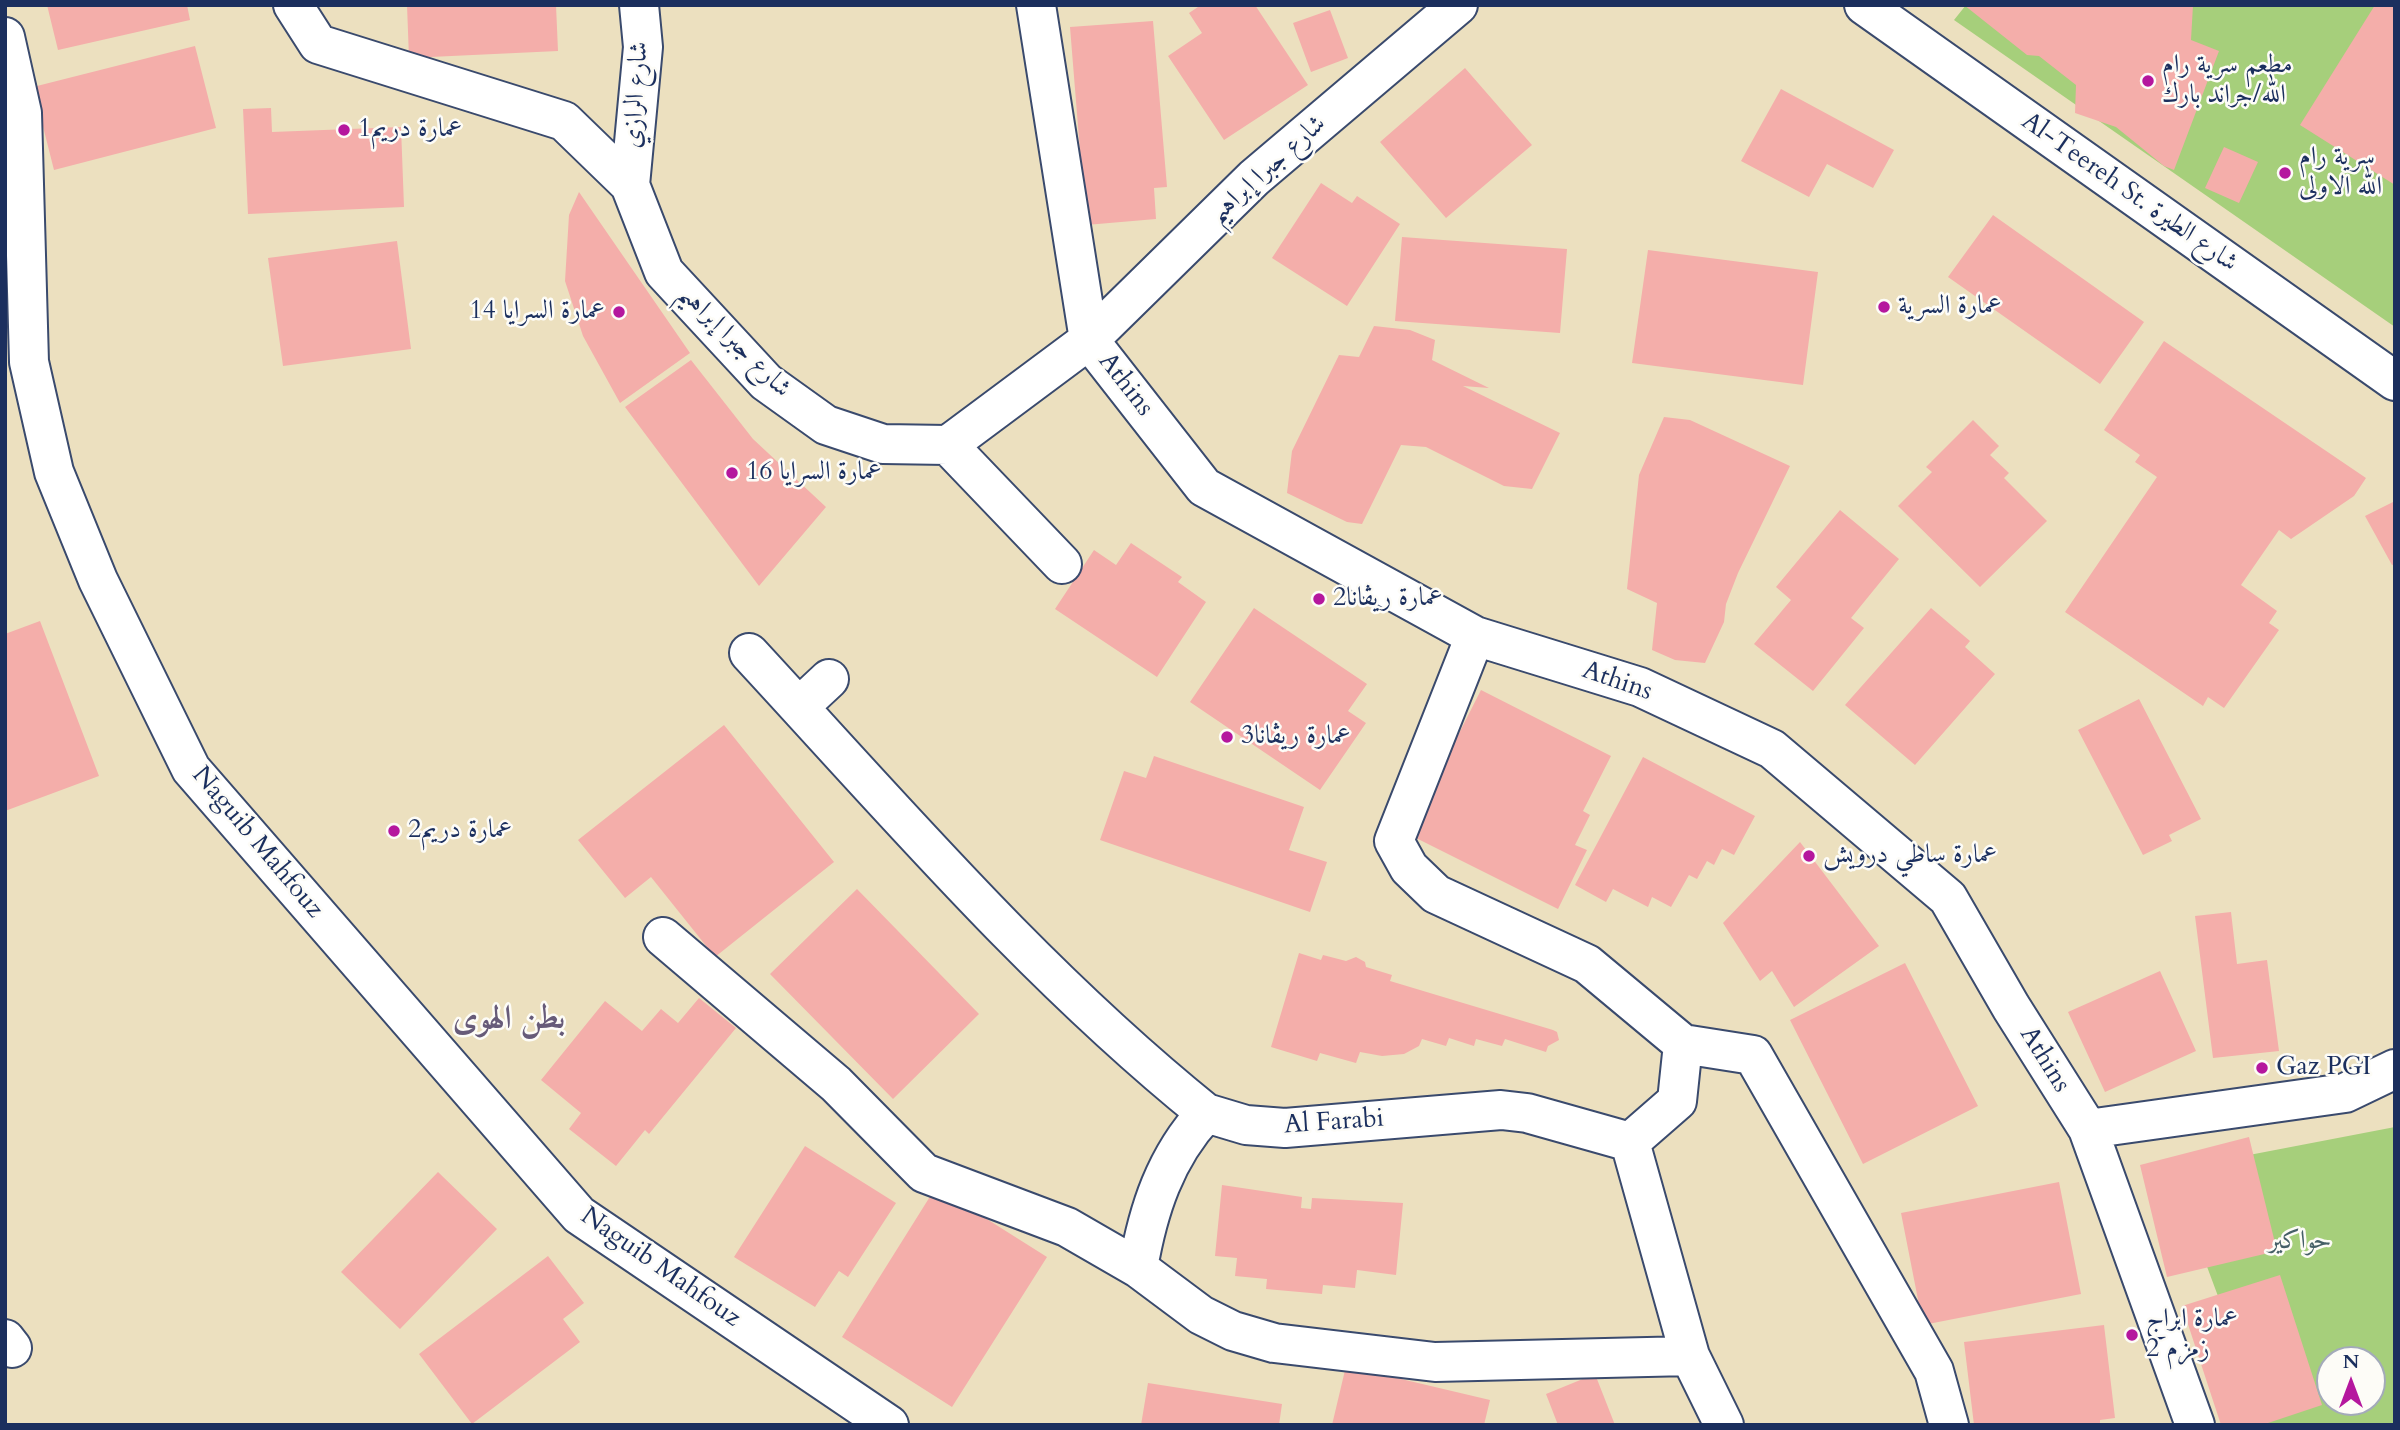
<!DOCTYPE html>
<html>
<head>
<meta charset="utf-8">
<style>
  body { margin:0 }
  #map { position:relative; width:2400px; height:1430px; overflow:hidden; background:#ece0bf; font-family:Cardo,serif }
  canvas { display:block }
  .frame { position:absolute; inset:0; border:7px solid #1b2f5e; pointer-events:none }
  .north { position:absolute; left:2316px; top:1346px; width:70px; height:70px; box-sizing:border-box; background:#fdfcf7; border:2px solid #a3aaba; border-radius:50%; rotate:0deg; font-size:19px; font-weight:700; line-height:28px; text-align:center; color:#1b2f5e }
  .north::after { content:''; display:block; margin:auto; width:24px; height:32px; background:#b5179e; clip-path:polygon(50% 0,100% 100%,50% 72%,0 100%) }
</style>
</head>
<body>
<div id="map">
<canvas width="2400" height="1430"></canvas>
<div class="frame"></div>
<div class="north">N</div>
</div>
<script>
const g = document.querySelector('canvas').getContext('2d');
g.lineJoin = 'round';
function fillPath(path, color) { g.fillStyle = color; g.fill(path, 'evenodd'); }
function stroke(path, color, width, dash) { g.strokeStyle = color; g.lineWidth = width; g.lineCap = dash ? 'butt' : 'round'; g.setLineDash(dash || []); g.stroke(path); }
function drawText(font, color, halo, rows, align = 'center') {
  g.font = font + ' Cardo,Amiri,serif'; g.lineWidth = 5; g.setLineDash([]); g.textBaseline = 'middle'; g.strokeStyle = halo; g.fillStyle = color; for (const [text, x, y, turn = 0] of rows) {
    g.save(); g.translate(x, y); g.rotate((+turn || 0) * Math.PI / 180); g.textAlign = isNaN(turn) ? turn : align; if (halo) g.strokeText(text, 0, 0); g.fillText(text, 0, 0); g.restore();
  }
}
fillPath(new Path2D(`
  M1966,5H2395V327L1954,20Z
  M2395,1127V1425H2266L2171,1170ZM2330,1360H2372V1402H2330Z`), '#a6cf7b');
fillPath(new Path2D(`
  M47,5H187L190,20L58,50Z
  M407,5H556L558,51L409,58Z
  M1201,5H1255L1308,85L1224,140L1168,56L1202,33L1189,13Z
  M1964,5H2193L2191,40L2219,51L2174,170L2164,166L2116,127L2075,113L2076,85L2039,56L2027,55Z
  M2375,5H2395V185L2300,125Z
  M1330,10L1348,58L1311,72L1293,23Z
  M1153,21L1167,187L1154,188L1156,219L1086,225L1070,27Z
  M195,46L216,128L54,170L33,87Z
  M1465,68L1532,145L1446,218L1380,142Z
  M1781,89L1894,150L1873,188L1827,164L1809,197L1741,161Z
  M271,108L272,132L401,127L404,207L248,214L243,109Z
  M2224,147L2258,162L2239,203L2205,188Z
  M1321,183L1352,203L1357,196L1400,224L1347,306L1272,258Z
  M579,192L690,353L620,403L583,336L565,281L569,215Z
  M1993,215L2144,322L2100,384L1948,277Z
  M1402,237L1567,249L1560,333L1395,321Z
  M397,241L411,349L283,366L268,258Z
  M1648,250L1818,272L1803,385L1632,363Z
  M1374,326L1410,330L1435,340L1432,360L1489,388L1463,386L1560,433L1532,489L1504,486L1426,447L1401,445L1362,524L1347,522L1287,493L1292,451L1339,355L1359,357Z
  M2164,341L2366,478L2354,496L2291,539L2279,530L2241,585L2277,611L2269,623L2279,630L2224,708L2208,697L2203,706L2065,612L2157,477L2135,462L2140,455L2104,430Z
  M691,360L753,439L826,507L759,586L625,407Z
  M1664,417L1690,420L1790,466L1738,573L1726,604L1724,622L1705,663L1675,660L1652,650L1657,603L1627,589L1639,475Z
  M1973,420L1999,446L1990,455L2009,473L2004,478L2047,521L1980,587L1898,506L1932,472L1926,467Z
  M2395,501V564L2392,565L2365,516Z
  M1840,510L1899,559L1851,618L1864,628L1813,691L1754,644L1791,600L1776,587Z
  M1131,543L1182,577L1178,582L1206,602L1157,677L1055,609L1094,550L1116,565Z
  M1254,608L1367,684L1348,711L1366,723L1320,790L1190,702Z
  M1931,608L1970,641L1965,647L1995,674L1915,765L1845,705Z
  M40,621L99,776L5,811V634Z
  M1481,690L1611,756L1583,811L1590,815L1575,845L1587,850L1558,909L1412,836L1417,816Z
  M2139,699L2201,819L2169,835L2172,841L2143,855L2078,730Z
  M724,725L834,862L715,957L651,877L625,898L578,840Z
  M1154,756L1304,807L1289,850L1327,862L1310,912L1100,840L1124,771L1146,778Z
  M1643,757L1755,816L1734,855L1722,849L1714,865L1707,861L1697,879L1689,875L1671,907L1652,897L1648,907L1613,889L1606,902L1575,885Z
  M1800,842L1879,946L1794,1007L1772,971L1760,981L1723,923Z
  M857,889L979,1014L893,1099L770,974Z
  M2231,912L2237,964L2267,960L2279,1051L2213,1058L2195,916Z
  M1299,953L1321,960L1323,955L1346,961L1356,957L1365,962L1366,967L1392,975L1390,981L1553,1030L1557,1032L1559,1040L1548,1046L1546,1052L1505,1039L1502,1046L1476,1039L1474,1046L1449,1038L1446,1046L1422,1039L1419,1046L1404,1054L1382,1056L1360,1052L1356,1063L1320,1053L1317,1061L1271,1047Z
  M1905,963L1978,1106L1863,1164L1790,1020Z
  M2160,971L2196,1051L2105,1092L2068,1012Z
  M699,998L736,1028L649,1134L645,1130L616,1166L569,1129L581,1113L541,1080L605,1001L642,1031L661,1009L678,1023Z
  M2249,1137L2277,1251L2167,1277L2140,1165Z
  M805,1146L896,1203L848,1277L839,1271L815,1307L734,1257Z
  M438,1172L497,1229L400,1329L341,1272Z
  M2059,1182L2081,1294L1923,1325L1901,1213Z
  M1222,1185L1302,1197L1301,1208L1311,1209L1312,1198L1403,1203L1396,1275L1357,1270L1355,1288L1323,1285L1322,1294L1266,1289L1267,1279L1235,1276L1237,1258L1215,1256Z
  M936,1187L1047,1257L952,1407L842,1337Z
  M548,1256L584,1303L563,1319L580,1342L472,1424L419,1354Z
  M2280,1275L2322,1405L2262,1425H2221L2182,1306Z
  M2104,1325L2115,1418L2100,1420V1425H1974L1964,1342Z
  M1346,1366L1490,1400L1484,1425H1332Z
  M1595,1374L1615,1425H1558L1546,1394Z
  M1148,1383L1282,1404L1279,1425H1141Z`), '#f4aeaa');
const minor = new Path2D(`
  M293,5L318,44L564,121L630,185L664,272L766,382L826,425L883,444L948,445L1089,340L1254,178L1458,5
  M1036,5L1089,340L1204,487L1475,636L1640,687L1772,749L1948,898L2011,1007L2088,1129L2195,1425
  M5,37L22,113L29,362L54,472L98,580L191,769L579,1215L889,1425
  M630,185L643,47L639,5
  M948,445L1062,564
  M1475,636L1394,841L1409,868L1436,894L1587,964L1683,1044L1677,1101L1630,1142
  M749,653C896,812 1037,977 1206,1113
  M799,707L829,679
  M663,937L836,1084L924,1173L1067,1227L1138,1268L1201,1315L1233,1331L1274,1343L1435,1362L1690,1356
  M1683,1044L1753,1055L1934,1371L1949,1425
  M2088,1129L2345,1093L2395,1069
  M1630,1142L1690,1356L1724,1425
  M1138,1268C1148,1210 1165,1157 1206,1113L1246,1125L1285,1128L1501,1110L1527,1113L1630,1142
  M5,1339L12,1348`);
const major = new Path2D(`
  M1864,5L2395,381`);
stroke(minor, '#3a4a6d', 42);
stroke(major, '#3a4a6d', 42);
stroke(minor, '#fff', 38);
stroke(major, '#fff', 38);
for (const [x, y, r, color] of [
  [2148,81,7,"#b5179e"],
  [344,130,7,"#b5179e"],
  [2285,173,7,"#b5179e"],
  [1884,307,7,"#b5179e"],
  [619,312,7,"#b5179e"],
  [732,473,7,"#b5179e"],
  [1319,599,7,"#b5179e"],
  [1227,737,7,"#b5179e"],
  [394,831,7,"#b5179e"],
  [1809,856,7,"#b5179e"],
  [2262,1068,7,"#b5179e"],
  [2132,1335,7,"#b5179e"]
]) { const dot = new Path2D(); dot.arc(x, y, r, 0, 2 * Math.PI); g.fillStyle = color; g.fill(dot); stroke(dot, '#fdfcf7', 2.5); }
drawText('26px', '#1b2f5e', '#fdfcf7', [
  ["مطعم سرية رام",2162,66],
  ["الله/جراند بارك",2162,96],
  ["عمارة دريم1",358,130],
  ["سرية رام",2299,158],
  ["الله الاولى",2299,188],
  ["عمارة السرية",1898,307],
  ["عمارة السرايا 14",605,312,"right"],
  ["عمارة السرايا 16",746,473],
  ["عمارة ريڤانا2",1333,599],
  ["عمارة ريڤانا3",1241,737],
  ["عمارة دريم2",408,831],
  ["عمارة ساطي درويش",1823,856],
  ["Gaz PGI",2276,1068],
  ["عمارة ابراج",2146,1320],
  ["زمزم 2",2146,1350]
], 'left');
drawText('26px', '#1b2f5e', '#fdfcf7', [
  ["شارع الرازي",637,95,-86],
  ["شارع جبرا إبراهيم",1268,170,-42],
  ["Al-Teereh St. شارع الطيرة",2129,193,35],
  ["شارع جبرا إبراهيم",734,342,45],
  ["Athins",1125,385,52],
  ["Athins",1617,682,19],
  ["Naguib Mahfouz",257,843,50],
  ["Athins",2044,1060,58],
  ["Al Farabi",1334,1123,-4],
  ["Naguib Mahfouz",660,1268,35]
]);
drawText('26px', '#455f67', '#fdfcf7', [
  ["حواكير",2300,1242]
]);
drawText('bold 33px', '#675b79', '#fdfcf7', [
  ["بطن الهوى",509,1020]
]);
</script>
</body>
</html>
